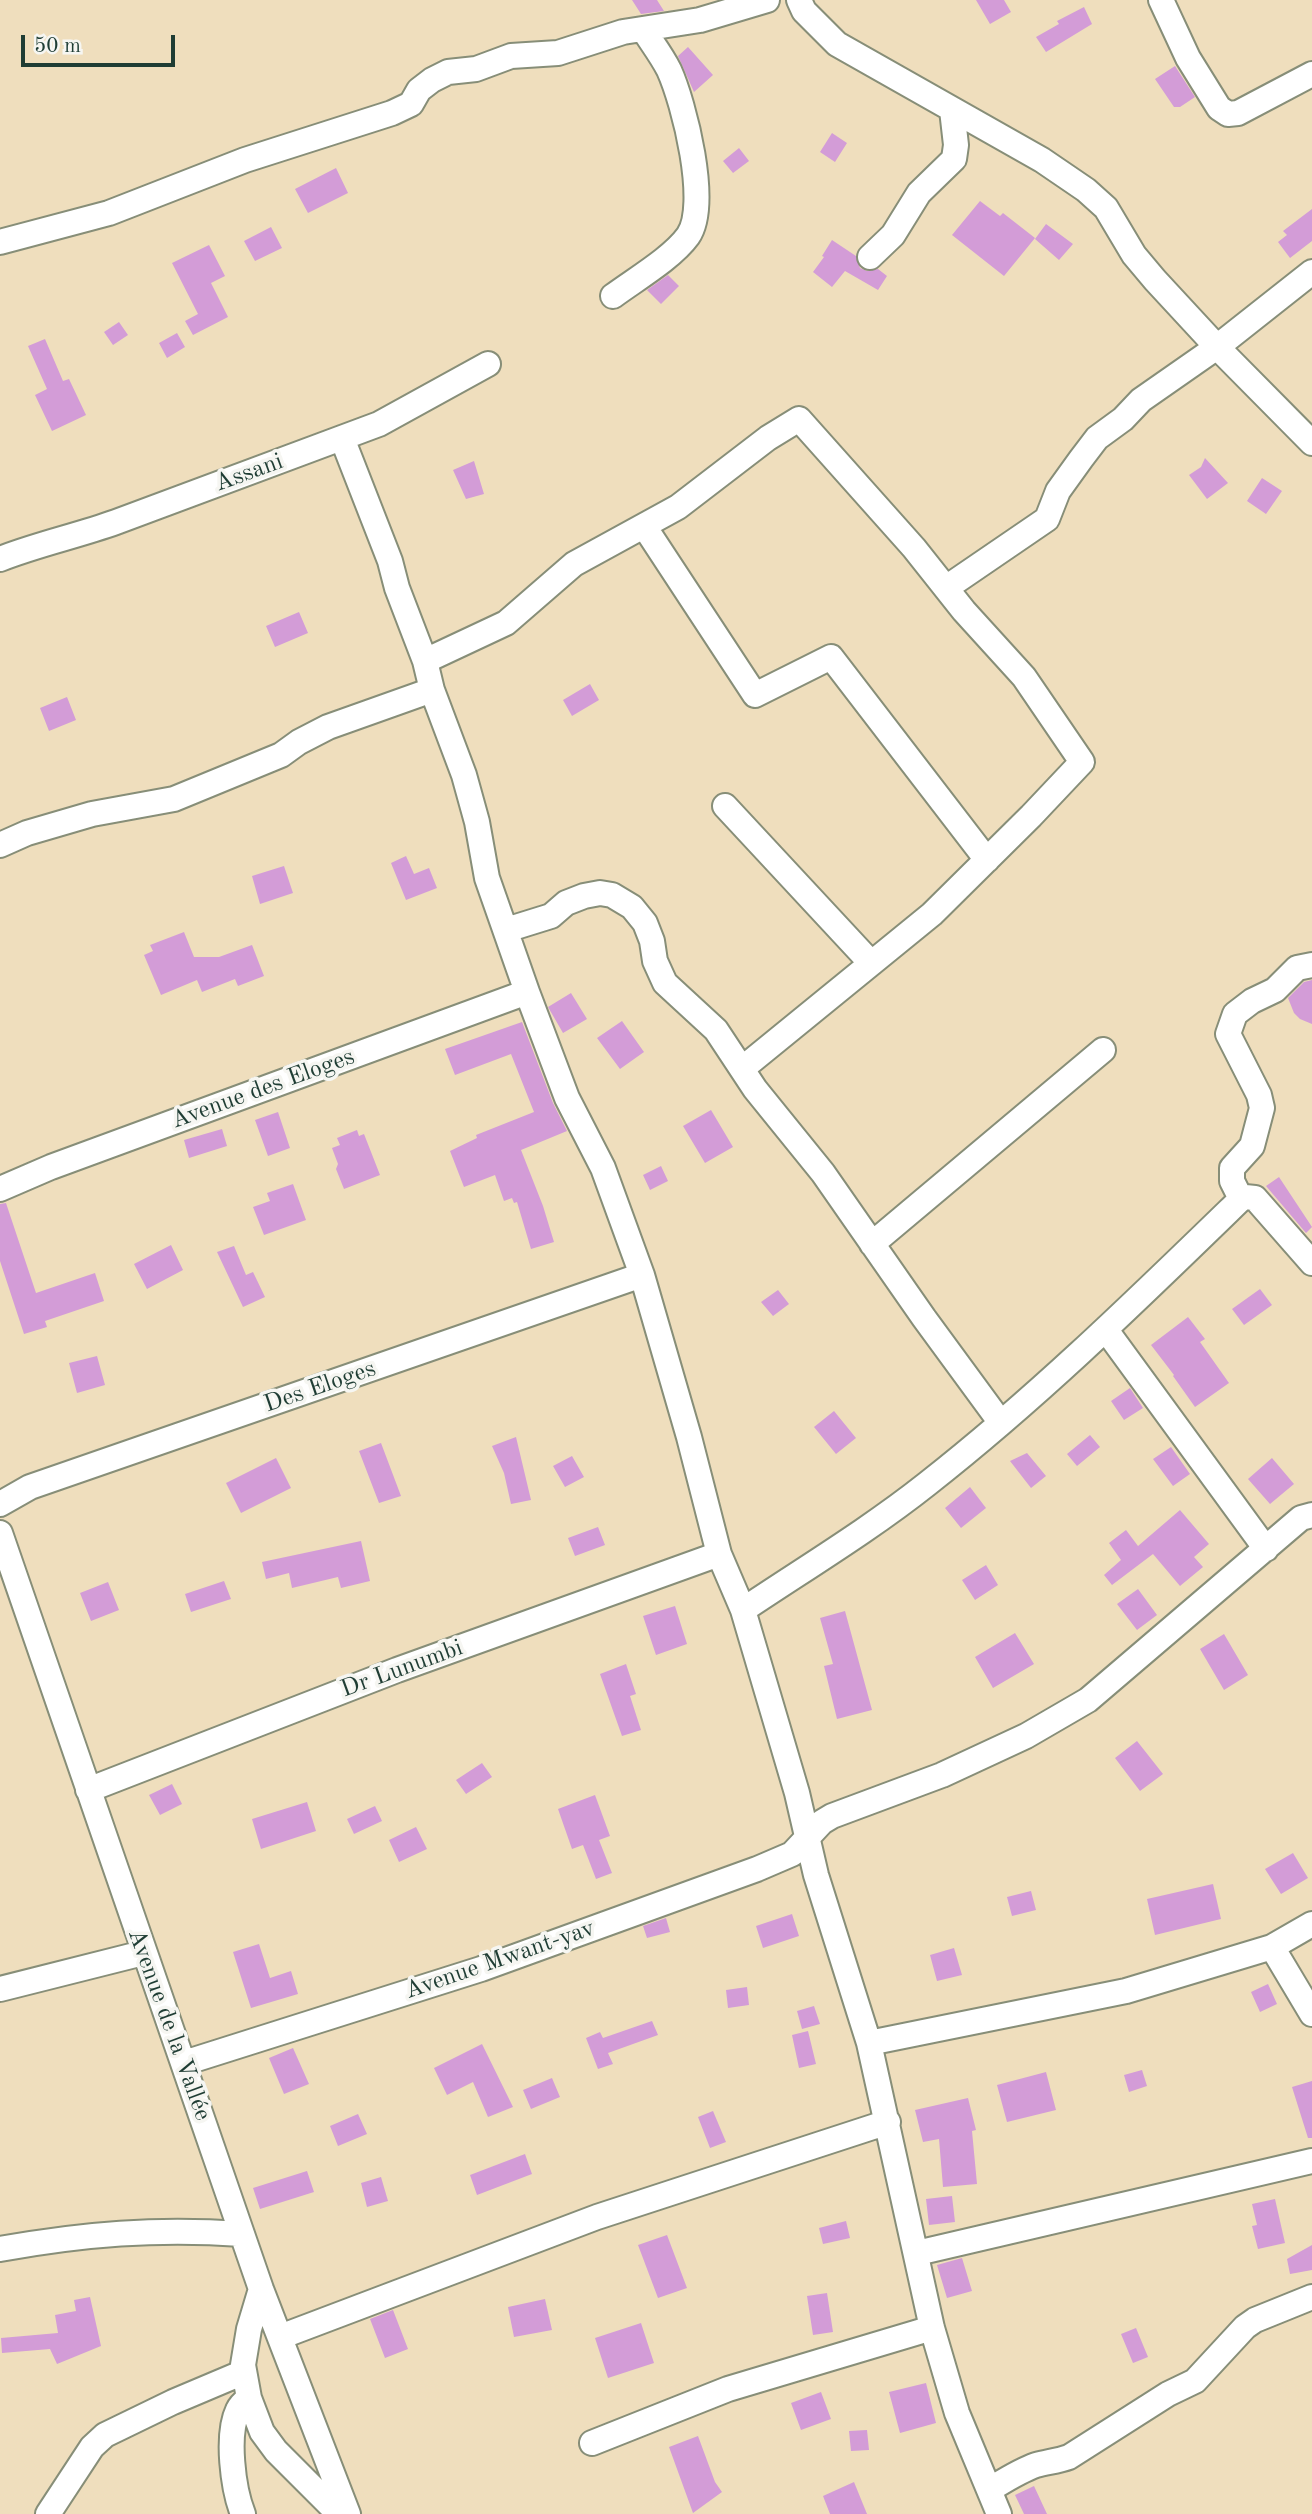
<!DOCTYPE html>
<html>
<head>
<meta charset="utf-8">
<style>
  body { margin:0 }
  #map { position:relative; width:1312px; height:2514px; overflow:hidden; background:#efdebd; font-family:"Old Standard TT",serif }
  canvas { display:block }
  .scale { position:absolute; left:21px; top:35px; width:154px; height:32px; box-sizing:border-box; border:4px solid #1f3d34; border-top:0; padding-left:9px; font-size:21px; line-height:24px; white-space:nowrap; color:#1f3d34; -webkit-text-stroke:5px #f6f6f2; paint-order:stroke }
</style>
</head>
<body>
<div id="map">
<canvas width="1312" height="2514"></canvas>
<div class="scale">50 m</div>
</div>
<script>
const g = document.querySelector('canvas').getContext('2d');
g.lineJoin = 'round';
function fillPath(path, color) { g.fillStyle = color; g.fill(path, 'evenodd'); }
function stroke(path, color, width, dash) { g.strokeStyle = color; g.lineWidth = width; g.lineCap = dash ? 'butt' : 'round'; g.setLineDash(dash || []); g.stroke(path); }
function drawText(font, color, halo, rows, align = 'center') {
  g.font = font + ' "Old Standard TT",serif'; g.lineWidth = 7; g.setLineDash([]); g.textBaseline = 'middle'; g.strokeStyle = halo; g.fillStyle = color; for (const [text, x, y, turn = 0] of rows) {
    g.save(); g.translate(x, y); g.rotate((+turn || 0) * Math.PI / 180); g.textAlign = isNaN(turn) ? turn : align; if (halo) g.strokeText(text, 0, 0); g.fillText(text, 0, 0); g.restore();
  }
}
fillPath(new Path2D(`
  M632,0H657L664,11L641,14Z
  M976,0H1004L1011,12L990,24Z
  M1084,7L1092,24L1046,52L1036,37L1059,24L1057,21Z
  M688,47L713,75L694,92L678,56Z
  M1175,66L1195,97L1180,107H1174L1155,79Z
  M832,133L847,143L835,162L820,152Z
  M739,148L749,161L733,173L723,161Z
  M336,168L348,193L308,213L295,189Z
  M980,201L1000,216L1003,213L1035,238L1004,276L952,235Z
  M1312,209V241L1290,258L1278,242L1287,235L1283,231Z
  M1046,224L1073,244L1059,260L1035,239Z
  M271,227L282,248L255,261L244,241Z
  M832,240L856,256L860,268L867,271L878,269L887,276L878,290L845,271L832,287L813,272L824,257L822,256Z
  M209,245L225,276L211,283L228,317L193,335L185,321L198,314L172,263Z
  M668,275L679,286L661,304L647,290Z
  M119,322L128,335L113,345L104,332Z
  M177,333L185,347L167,358L159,343Z
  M45,339L63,381L69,379L86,415L52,431L35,395L47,389L28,346Z
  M1205,458L1228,483L1207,499L1189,475L1201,467Z
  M474,461L484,494L466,499L453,470Z
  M1262,478L1282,491L1266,514L1247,501Z
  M299,612L308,633L275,647L266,626Z
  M590,684L599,700L572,716L563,700Z
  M67,697L76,720L49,731L40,708Z
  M406,856L414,874L429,868L437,888L406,900L391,863Z
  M284,866L293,893L260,904L252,876Z
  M184,932L194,957H219L252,945L264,976L238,986L235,979L202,992L197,980L161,995L144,955L153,951L150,945Z
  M1312,980V1024L1300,1019L1294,1013L1288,998L1304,982Z
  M571,993L587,1019L563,1033L548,1007Z
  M622,1021L644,1052L620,1069L597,1038Z
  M522,1022L553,1103L567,1131L521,1150L543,1206L554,1242L531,1249L517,1202L514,1203L512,1198L504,1201L495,1175L464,1187L450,1151L477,1138L476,1135L534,1112L511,1054L455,1075L445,1049Z
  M711,1110L733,1147L705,1163L683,1126Z
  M278,1112L290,1148L268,1156L255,1120Z
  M222,1129L227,1146L189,1158L184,1140Z
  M357,1130L359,1136L364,1134L380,1175L344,1189L336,1169L338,1164L332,1148L340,1145L337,1138Z
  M661,1166L668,1181L650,1190L643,1175Z
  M1279,1177L1312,1227L1306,1233L1266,1186Z
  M293,1184L306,1220L264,1235L253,1207L270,1201L267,1193Z
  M6,1203L36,1293L95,1273L104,1301L45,1321L47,1327L24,1334L0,1261V1204Z
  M171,1245L183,1270L147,1289L134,1264Z
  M234,1246L246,1275L253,1272L265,1297L243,1307L217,1252Z
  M1260,1289L1272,1305L1244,1325L1232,1309Z
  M778,1290L789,1304L773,1316L761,1302Z
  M1188,1317L1205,1339L1200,1342L1229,1383L1195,1407L1173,1376L1174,1375L1151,1345Z
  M97,1356L105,1385L77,1393L69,1363Z
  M1130,1388L1143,1408L1124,1420L1111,1401Z
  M834,1411L856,1438L836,1454L814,1427Z
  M1090,1435L1100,1447L1077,1466L1067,1454Z
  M516,1437L531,1500L511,1504L504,1473L492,1446Z
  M381,1443L401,1496L379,1503L359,1451Z
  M1171,1447L1190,1474L1173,1486L1153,1459Z
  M1027,1453L1046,1476L1031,1488L1010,1461Z
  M572,1456L584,1477L565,1487L553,1466Z
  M276,1458L291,1488L241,1513L226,1483Z
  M1272,1458L1294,1484L1270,1504L1248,1479Z
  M970,1487L986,1508L961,1528L945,1508Z
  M1180,1510L1209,1544L1194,1557L1203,1567L1180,1586L1153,1554L1112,1585L1104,1575L1121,1560L1109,1543L1126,1530L1138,1546Z
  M598,1527L605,1545L575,1556L568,1538Z
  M361,1541L370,1581L341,1588L338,1577L292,1588L289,1573L266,1579L262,1562Z
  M986,1565L998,1585L975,1600L962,1580Z
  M224,1581L231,1599L191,1612L185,1594Z
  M108,1582L119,1610L91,1621L80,1593Z
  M1138,1589L1157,1615L1137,1630L1117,1604Z
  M675,1606L687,1644L656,1655L643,1616Z
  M845,1611L872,1710L837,1719L824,1666L833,1664L820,1618Z
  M1015,1633L1034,1664L993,1688L975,1657Z
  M1224,1634L1248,1675L1224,1690L1200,1649Z
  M626,1664L636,1694L630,1696L641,1730L622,1736L600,1674Z
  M1137,1741L1163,1774L1140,1791L1115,1758Z
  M482,1763L492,1777L466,1794L456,1780Z
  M172,1784L182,1804L160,1815L149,1795Z
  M595,1795L610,1836L599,1840L612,1873L596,1879L583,1845L572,1849L558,1809Z
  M307,1802L316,1831L261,1849L252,1819Z
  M375,1806L382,1821L354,1834L347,1819Z
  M416,1827L427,1849L399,1862L389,1840Z
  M1293,1853L1308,1878L1281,1894L1265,1869Z
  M1213,1884L1221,1919L1155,1935L1147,1899Z
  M1031,1891L1036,1910L1012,1916L1007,1897Z
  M792,1914L799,1936L763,1948L756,1926Z
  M666,1918L670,1932L647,1938L643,1926Z
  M259,1944L270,1978L291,1971L298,1994L251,2008L233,1952Z
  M954,1948L962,1975L937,1981L930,1955Z
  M1268,1984L1277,2004L1260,2012L1251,1992Z
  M747,1987L749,2005L728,2008L726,1990Z
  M814,2006L820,2024L802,2029L797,2011Z
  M652,2021L658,2035L608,2053L613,2064L598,2069L586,2038L600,2032L603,2038Z
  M808,2031L816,2064L799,2068L792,2035Z
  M482,2044L513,2107L488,2117L473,2082L447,2095L434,2068Z
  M293,2048L309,2084L284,2094L269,2058Z
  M1142,2070L1147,2086L1129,2092L1124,2075Z
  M1046,2072L1056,2110L1007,2122L997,2085Z
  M552,2078L560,2097L531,2109L523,2090Z
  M1312,2081V2138H1308L1292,2087Z
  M968,2098L976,2130L972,2131L977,2184L943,2187L939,2139L923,2142L915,2110Z
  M713,2111L726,2142L710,2148L698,2117Z
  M358,2114L367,2134L338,2146L330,2126Z
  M525,2154L532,2174L477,2195L470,2175Z
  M307,2171L314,2192L260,2209L253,2188Z
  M381,2177L388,2201L367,2207L361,2183Z
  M952,2196L955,2222L929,2225L926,2199Z
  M1275,2199L1285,2243L1258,2249L1252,2226L1257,2225L1252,2204Z
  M846,2221L850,2238L823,2244L819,2228Z
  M667,2235L687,2288L658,2298L638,2245Z
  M1312,2245V2270L1290,2274L1287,2259Z
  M962,2258L972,2291L947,2298L937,2265Z
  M827,2293L833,2332L813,2335L807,2296Z
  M90,2297L101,2346L57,2364L50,2349L2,2353L1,2338L58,2333L55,2315L76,2311L74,2300Z
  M545,2299L552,2330L514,2337L508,2307Z
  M393,2310L408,2349L385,2358L370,2319Z
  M641,2323L654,2363L608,2378L595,2338Z
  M1136,2328L1148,2357L1133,2363L1121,2334Z
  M926,2383L936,2423L900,2433L889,2392Z
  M821,2392L831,2419L801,2430L791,2403Z
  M867,2430L869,2450L851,2451L849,2431Z
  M698,2436L715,2482L722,2492L693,2513L669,2447Z
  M854,2482L867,2514H830L823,2496Z
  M1034,2486L1047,2514H1024L1015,2495Z`), '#d39cd7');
const minor = new Path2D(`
  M799,0L804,11L837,44L1042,160L1086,190L1106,208L1134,255L1155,280L1217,347L1312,443
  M1161,0L1188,58L1219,108L1228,114L1238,113L1312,74
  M0,242L109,213L245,160L392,113L411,104L419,90L432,80L448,72L476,69L511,56L558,53L623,32L700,20L767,0
  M870,257L893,235L919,193L954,159L956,145L952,110
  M613,296C636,279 672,258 688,236C710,205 684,103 669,70C662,56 652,43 643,29
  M342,438L390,561L397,588L425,661L432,690L464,775L477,822L487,878L527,992L567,1098L603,1168L642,1275L689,1437L719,1554L743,1610L797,1793L816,1875L869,2043L932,2328L957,2413L999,2514
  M644,526L755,695L831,657L987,860
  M0,559C38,544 77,536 116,522L379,424L488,364
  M946,588L1047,519L1058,491L1081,459L1097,438L1123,419L1141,400L1217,347L1312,272
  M425,661L506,623L574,564L678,507L768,438L799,419L914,548L964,611L1024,677L1082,762L1031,816L932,914L743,1068
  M725,806L871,963
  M0,845L27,833L92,814L174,799L281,755L299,742L328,727L432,690
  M506,930L551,916L566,903L584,896L600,893L612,895L632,907L645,923L652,941L655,961L665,983L716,1030L755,1089L823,1173L924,1318L1001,1423
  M0,1189L51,1167L527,992
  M1241,1199L1232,1181V1168L1252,1146L1262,1108L1259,1095L1228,1034L1235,1014L1252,1001L1275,990L1297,968L1312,965
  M872,1244L1103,1050
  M1106,1330L1266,1549
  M0,1504L30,1487L642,1275
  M0,1533L261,2289L348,2514
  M743,1610C804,1569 869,1530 927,1484C1038,1397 1139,1298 1241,1199L1245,1197L1255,1198L1312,1263
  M88,1790L397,1670L719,1554
  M1272,1947L1312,2014
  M0,1989L143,1953
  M869,2043L1126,1991L1272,1947L1312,1924
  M184,2063L481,1969L757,1869L792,1854L822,1822L832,1816L942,1775L1026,1736L1088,1700L1301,1518L1312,1515
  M0,2249C84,2234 156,2228 242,2234
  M917,2253L1312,2161
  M261,2289L249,2329L243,2365L249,2398L262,2432L276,2451L339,2514
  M280,2337L597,2217L888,2122
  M592,2443L728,2389L932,2328
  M989,2490C1004,2481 1019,2471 1036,2465C1047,2462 1058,2461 1069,2457L1168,2394L1195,2381L1245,2327L1255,2320L1312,2297
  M48,2514L92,2447L105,2435L173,2402L244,2372
  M243,2514C233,2489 226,2435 238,2410C240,2405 245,2401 249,2398`);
stroke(minor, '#878e78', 28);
stroke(minor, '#fff', 24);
drawText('24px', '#1f3d34', '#f6f6f2', [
  ["Assani",249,473,-20],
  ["Avenue des Eloges",263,1089,-20],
  ["Des Eloges",320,1387,-19],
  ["Dr Lunumbi",402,1669,-20],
  ["Avenue Mwant-yav",500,1960,-19],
  ["Avenue de la Vallée",169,2025,70]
]);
</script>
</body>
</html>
